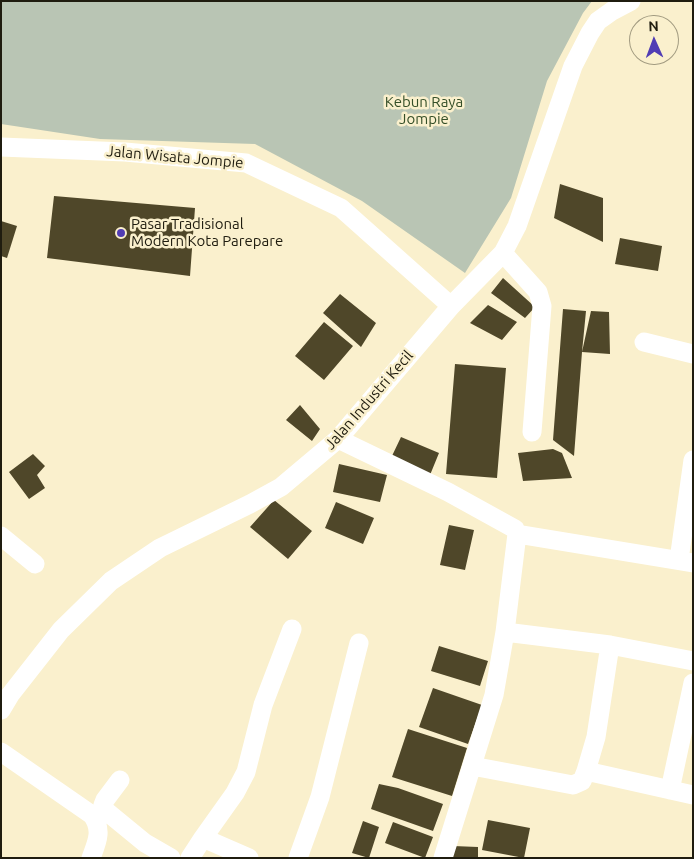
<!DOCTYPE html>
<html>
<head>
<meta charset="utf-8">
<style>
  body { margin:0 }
  #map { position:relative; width:694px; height:859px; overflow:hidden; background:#faf0cd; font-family:Ubuntu,sans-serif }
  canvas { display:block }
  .frame { position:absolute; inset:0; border:2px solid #1f1c0f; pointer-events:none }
  .north { position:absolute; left:629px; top:15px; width:50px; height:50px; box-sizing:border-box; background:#faf0cd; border:1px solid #a29b81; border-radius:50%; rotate:358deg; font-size:14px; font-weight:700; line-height:20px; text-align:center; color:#1f1c0f }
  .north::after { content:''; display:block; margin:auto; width:18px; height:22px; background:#513db4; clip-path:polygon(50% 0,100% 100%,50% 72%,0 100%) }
</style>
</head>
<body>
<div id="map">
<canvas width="694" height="859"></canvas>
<div class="frame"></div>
<div class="north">N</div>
</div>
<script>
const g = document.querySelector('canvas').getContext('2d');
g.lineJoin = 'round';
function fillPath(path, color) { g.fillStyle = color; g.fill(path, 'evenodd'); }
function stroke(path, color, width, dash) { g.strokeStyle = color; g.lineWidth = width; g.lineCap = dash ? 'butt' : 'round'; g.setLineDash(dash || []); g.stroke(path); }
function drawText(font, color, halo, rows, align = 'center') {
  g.font = font + ' Ubuntu,sans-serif'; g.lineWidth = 5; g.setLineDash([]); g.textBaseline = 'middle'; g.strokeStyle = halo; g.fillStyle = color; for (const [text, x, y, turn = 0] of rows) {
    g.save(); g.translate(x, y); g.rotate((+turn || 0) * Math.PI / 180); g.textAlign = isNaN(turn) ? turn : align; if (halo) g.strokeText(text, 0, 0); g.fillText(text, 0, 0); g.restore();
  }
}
fillPath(new Path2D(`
  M1,1H592L583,13L547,81L511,198L465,273L362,201L255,144L100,139L1,124Z`), '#b9c5b4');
fillPath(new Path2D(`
  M560,184L603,198V242L554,218Z
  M54,196L195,208L190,276L47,258Z
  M1,221L17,226L7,258L1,256Z
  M620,238L662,246L658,271L615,264Z
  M503,278L535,307L525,318L491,293Z
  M340,294L376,323L361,347L323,313Z
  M488,305L517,322L502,340L470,323Z
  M563,309L586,311L582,352L591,311L609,312L610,354L582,352L574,456L553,440Z
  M324,322L353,346L324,380L295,356Z
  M455,364L506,368L497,478L446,474Z
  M300,405L320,429L312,441L286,420Z
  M401,437L439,453L430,475L391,458Z
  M553,449L562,453L572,478L523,481L518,453Z
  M33,454L45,466L37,475L45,488L29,499L9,472Z
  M339,464L387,475L380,502L333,492Z
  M274,500L312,531L288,559L250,527Z
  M336,502L374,518L363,544L325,528Z
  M449,525L474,530L465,570L440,565Z
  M439,646L488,661L480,686L431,671Z
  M433,688L482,705L468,744L419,727Z
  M408,729L467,748L452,796L392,777Z
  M379,784L398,788L443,804L433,831L371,809Z
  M488,820L530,828L524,858L482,850Z
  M363,821L379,827L369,858L352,853Z
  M393,822L433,837L425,858L385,843Z
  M453,846L478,847V858H453Z`), '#4f4729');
stroke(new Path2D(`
  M1,147L125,152L246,163L341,208L451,306
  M503,253L538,292L542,306L532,432
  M644,342L693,354
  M338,439L448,492L515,529L517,534L505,632L494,695L443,858
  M517,534L693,563
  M1,536L35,564
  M679,560L693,460
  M505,632L610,645L693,661
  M1,710L10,695L61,630L111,581L160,548L250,504L281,487L338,439L451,306L503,253L517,226L573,66L590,33L598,21L612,11L631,1
  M1,752L92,815C103,830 97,842 91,858
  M472,766L573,785L582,781L586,771L693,795
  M586,771L596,737L610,645
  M120,780L105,800L103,805L106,811L145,843L171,858
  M670,790L693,683
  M190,858L203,838
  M249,858L203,838L235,793L246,772L263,705L292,629
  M298,858L320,797L359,643`), '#fff', 19);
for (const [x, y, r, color] of [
  [121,233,5,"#513db4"]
]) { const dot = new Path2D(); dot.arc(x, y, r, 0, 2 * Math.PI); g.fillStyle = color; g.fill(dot); stroke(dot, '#faf0cd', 2); }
drawText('15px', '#354f28', '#faf0cd', [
  ["Kebun Raya",424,102],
  ["Jompie",424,119]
]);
drawText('15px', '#1f1c0f', '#faf0cd', [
  ["Jalan Wisata Jompie",175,157,5],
  ["Jalan Industri Kecil",369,400,-49]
]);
drawText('15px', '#1f1c0f', '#faf0cd', [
  ["Pasar Tradisional",131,224],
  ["Modern Kota Parepare",131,241]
], 'left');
</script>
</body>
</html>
